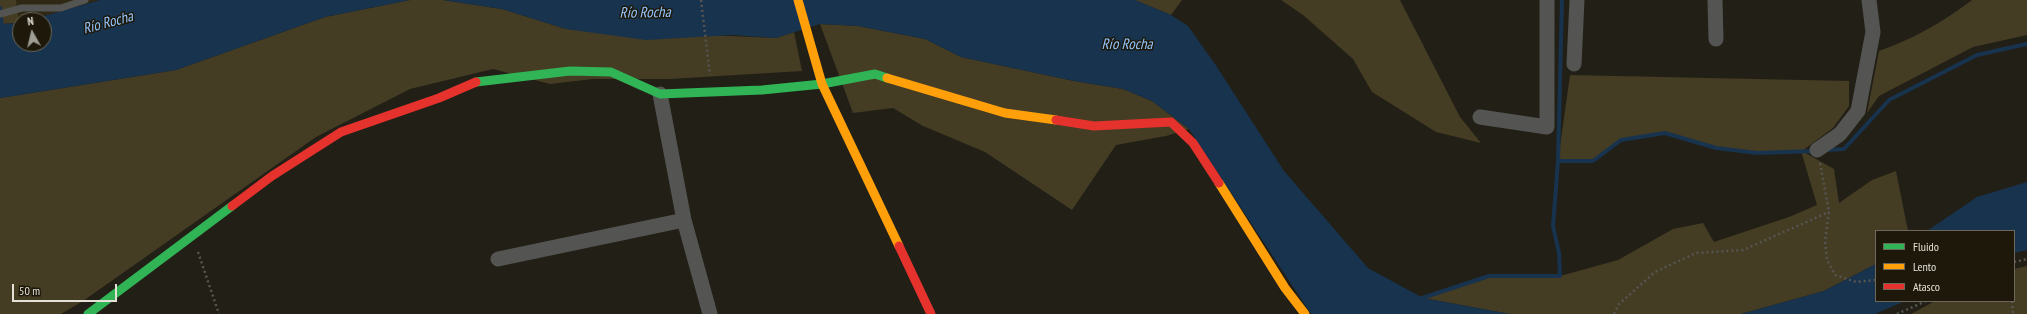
<!DOCTYPE html>
<html>
<head>
<meta charset="utf-8">
<style>
  body { margin:0 }
  #map { position:relative; width:2027px; height:314px; overflow:hidden; background:#221f17; font-family:"PT Sans Narrow",sans-serif }
  canvas { display:block }
  .legend { position:absolute; left:1875px; top:230px; width:140px; height:72px; box-sizing:border-box; background:#1d1809; border:1px solid #6d685b; margin:0; padding:5px 7px; list-style:none; font-size:12px; color:#e4e1d7 }
  .legend li { display:flex; align-items:center; gap:8px; height:20px }
  .legend b { width:20px; border:1px solid #6d685b }
  .north { position:absolute; left:12px; top:12px; width:40px; height:40px; box-sizing:border-box; background:#1d1809; border:1px solid #6d685b; border-radius:50%; rotate:352deg; font-size:11px; font-weight:700; line-height:16px; text-align:center; color:#e4e1d7 }
  .north::after { content:''; display:block; margin:auto; width:14px; height:18px; background:#a09d94; clip-path:polygon(50% 0,100% 100%,50% 72%,0 100%) }
  .scale { position:absolute; left:12px; top:284px; width:105px; height:18px; box-sizing:border-box; border:2px solid #e4e1d7; border-top:0; padding-left:5px; font-size:12px; line-height:14px; white-space:nowrap; color:#e4e1d7; -webkit-text-stroke:3px #1d1809; paint-order:stroke }
</style>
</head>
<body>
<div id="map">
<canvas width="2027" height="314"></canvas>
<ul class="legend">
<li><b style="height:5px;background:#30b455"></b>Fluido</li>
<li><b style="height:5px;background:#ff9f0a"></b>Lento</li>
<li><b style="height:5px;background:#e5322d"></b>Atasco</li>
</ul>
<div class="north">N</div>
<div class="scale">50 m</div>
</div>
<script>
const g = document.querySelector('canvas').getContext('2d');
g.lineJoin = 'round';
function fillPath(path, color) { g.fillStyle = color; g.fill(path, 'evenodd'); }
function stroke(path, color, width, dash) { g.strokeStyle = color; g.lineWidth = width; g.lineCap = dash ? 'butt' : 'round'; g.setLineDash(dash || []); g.stroke(path); }
function drawText(font, color, halo, rows, align = 'center') {
  g.font = font + ' "PT Sans Narrow",sans-serif'; g.lineWidth = 3; g.setLineDash([]); g.textBaseline = 'middle'; g.strokeStyle = halo; g.fillStyle = color; for (const [text, x, y, turn = 0] of rows) {
    g.save(); g.translate(x, y); g.rotate((+turn || 0) * Math.PI / 180); g.textAlign = isNaN(turn) ? turn : align; if (halo) g.strokeText(text, 0, 0); g.fillText(text, 0, 0); g.restore();
  }
}
fillPath(new Path2D(`
  M16,0H100L31,20H20L19,23Z`), '#2e2814');
fillPath(new Path2D(`
  M0,0H16L19,23L0,24Z
  M410,0H443L502,9L566,29L776,38L794,32L802,71L670,79H593L550,84L493,69L410,89L316,137L83,301L61,314H0V98L176,70L325,17Z
  M1135,0H1182L1171,15Z
  M1281,0H1400L1460,117L1481,143L1436,132L1372,92L1353,59L1303,15Z
  M1972,0H2027V35L1973,47L1879,96L1867,113L1879,51C1913,39 1943,22 1972,0Z
  M820,24L858,26L925,39L961,57L1074,81L1123,89L1152,101L1189,129L1166,136L1116,145L1072,210L985,152L923,126L893,108L853,113Z
  M1570,75L1849,81V106L1833,128L1802,151L1834,169L1839,203L1872,180L1896,171L1908,231H1876V264L1824,291L1741,314H1510L1423,298L1489,276H1560L1618,260L1673,229L1703,223L1714,242L1789,217L1817,205L1801,151L1757,153L1716,148L1665,133L1621,140L1593,161H1558Z
  M2027,266V314H1911L1935,301H2014V269Z`), '#443c23');
fillPath(new Path2D(`
  M100,0H410L325,17L176,70L0,98V24L20,23V44H44V20H30Z
  M443,0H1135L1171,15L1188,26L1215,64L1284,171L1368,268L1423,298L1510,314H1311L1189,129L1152,101L1123,89L1074,81L961,57L925,39L858,26L820,24L776,38L732,35L646,40L566,29L502,9Z
  M2027,182V250L2014,253V231H1927L1977,197Z
  M1876,264V301H1905L1875,314H1741L1824,291Z`), '#18334e');
stroke(new Path2D(`
  M0,8L2,29
  M1825,150L1844,149L1889,100L1977,55L2027,44
  M1558,161H1593L1621,140L1665,133L1716,148L1757,153L1815,151
  M1419,299L1489,276H1560L1559,253L1553,226L1558,161L1562,0`), '#18334e', 4);
stroke(new Path2D(`
  M701,0L710,75
  M1820,163L1829,212L1825,241L1827,260L1835,275L1856,282L1876,280
  M198,252L219,314
  M2014,262L2027,259
  M2012,301L2013,314
  M1614,314L1619,304L1655,272L1696,253L1743,250L1829,212
  M1897,314L1926,301`), '#565552', 2.5, [2, 3]);
stroke(new Path2D(`
  M0,14L22,8H61L85,0`), '#545552', 7);
stroke(new Path2D(`
  M1715,0L1716,39
  M1574,64L1577,0
  M660,94L684,220L710,314
  M1480,117L1547,127V0
  M1817,150L1840,134L1858,111L1873,32L1869,0
  M498,259L684,220`), '#545552', 15);
stroke(new Path2D(`
  M476,82L570,71L611,72L660,94L762,90L822,84L875,74L887,78
  M88,314L232,206`), '#30b455', 9);
stroke(new Path2D(`
  M798,0L822,84L899,246
  M887,78L1005,113L1056,120
  M1219,183L1285,288L1305,314`), '#ff9f0a', 9);
stroke(new Path2D(`
  M1056,120L1094,126L1171,122L1193,143L1219,183
  M232,206L272,176L341,132L439,98L476,82
  M899,246L931,314`), '#e5322d', 9);
drawText('italic 15px', '#91c4fc', '#1d1809', [
  ["Río Rocha",645,13,-1],
  ["Río Rocha",108,23,-15],
  ["Río Rocha",1127,45]
]);
</script>
</body>
</html>
